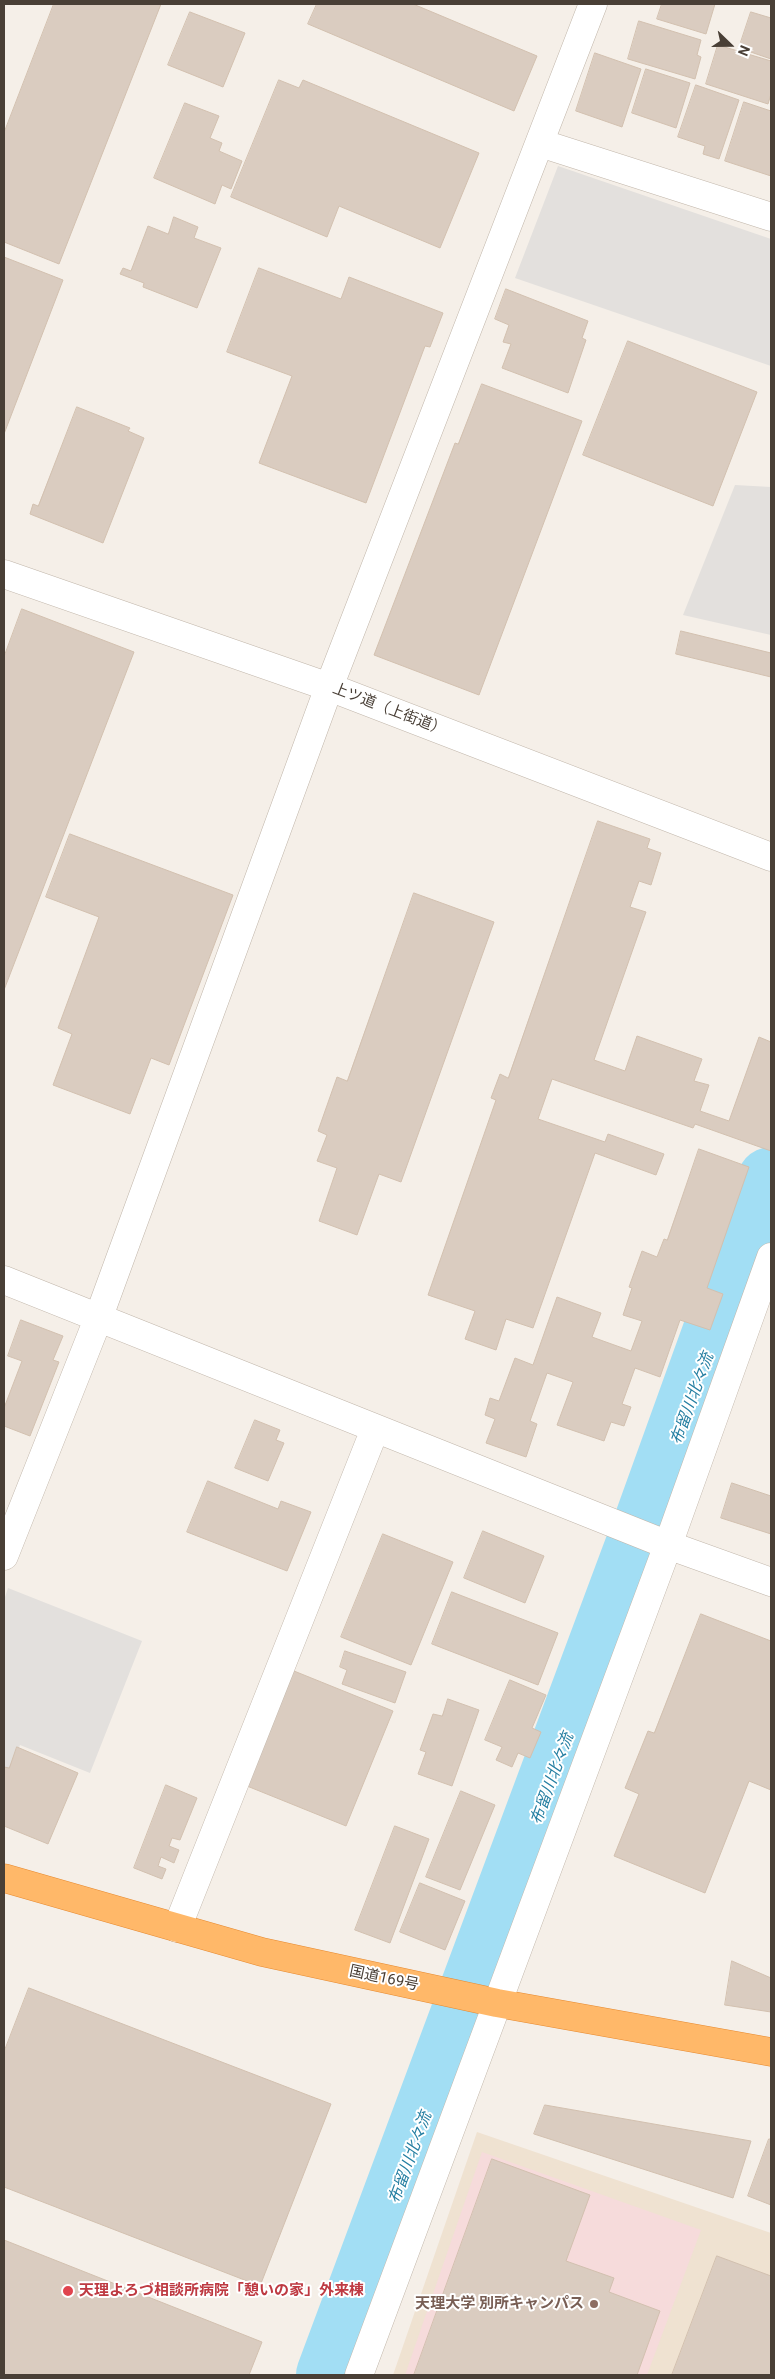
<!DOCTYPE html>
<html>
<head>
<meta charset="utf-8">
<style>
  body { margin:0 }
  #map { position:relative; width:775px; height:2379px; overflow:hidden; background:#f5efe8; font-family:Roboto,sans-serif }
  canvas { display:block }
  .frame { position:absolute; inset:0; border:5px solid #493f36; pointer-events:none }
  .north { position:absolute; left:705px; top:20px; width:50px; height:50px; -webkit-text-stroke:4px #fff; paint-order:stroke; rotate:112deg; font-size:14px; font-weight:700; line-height:20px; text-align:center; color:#493f36 }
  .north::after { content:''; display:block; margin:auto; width:18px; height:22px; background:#493f36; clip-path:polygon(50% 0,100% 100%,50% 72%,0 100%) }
</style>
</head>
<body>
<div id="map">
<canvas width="775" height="2379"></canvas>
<div class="frame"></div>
<div class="north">N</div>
</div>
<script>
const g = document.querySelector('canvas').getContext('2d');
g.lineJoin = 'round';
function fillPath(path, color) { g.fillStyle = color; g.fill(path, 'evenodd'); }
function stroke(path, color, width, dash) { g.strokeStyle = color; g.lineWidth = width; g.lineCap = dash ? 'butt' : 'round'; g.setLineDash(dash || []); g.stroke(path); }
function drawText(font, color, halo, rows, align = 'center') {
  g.font = font + ' Roboto,"Noto Sans JP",sans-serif'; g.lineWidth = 4; g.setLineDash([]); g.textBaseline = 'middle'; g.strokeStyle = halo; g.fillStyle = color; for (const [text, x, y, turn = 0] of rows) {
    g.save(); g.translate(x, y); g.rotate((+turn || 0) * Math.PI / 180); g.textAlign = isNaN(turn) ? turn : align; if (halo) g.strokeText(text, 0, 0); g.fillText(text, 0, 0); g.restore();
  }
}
fillPath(new Path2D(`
  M477,2132L771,2233V2375H393Z`), '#efe2d1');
fillPath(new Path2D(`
  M482,2152L701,2230L647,2375H405Z`), '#f6dbdb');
fillPath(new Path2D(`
  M558,166L771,239V366L515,278Z
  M735,485L771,487V635L683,615Z
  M8,1588L142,1641L90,1773L20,1745L4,1785V1600Z`), '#e3e0dd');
stroke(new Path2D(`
  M330,2375L647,1525L771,1181`), '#a2def4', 68);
const building = new Path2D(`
  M54,4H161L59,264L4,242V133Z
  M317,4H413L537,56L514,111L308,24Z
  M662,4H715L706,34L657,19Z
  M190,12L245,33L223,87L168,65Z
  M751,12L771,18V59L739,48Z
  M639,21L701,40L697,55L701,57L695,79L628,59Z
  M718,45L771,61V94L768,104L706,84Z
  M595,53L641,69L622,127L576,111Z
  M646,69L690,83L676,128L632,113Z
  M279,80L299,88L303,80L479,153L440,248L339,206L327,237L231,197Z
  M696,85L739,100L719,159L703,154L705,146L678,137Z
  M744,102L771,111V176L725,161Z
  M185,103L219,116L210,138L222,143L219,151L242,161L231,189L222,185L215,204L154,178Z
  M174,217L198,227L194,238L221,248L197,308L143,287L144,283L120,274L123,268L131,271L148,226L168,234Z
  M4,257L63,280L4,434Z
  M259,268L341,299L349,277L443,313L430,347L425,346L366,503L259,463L292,376L227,352Z
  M506,289L588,321L582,338L586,340L568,393L502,368L511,344L503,342L509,325L495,319Z
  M628,341L757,392L713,506L583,455Z
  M482,384L582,421L479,695L374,655L455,443L458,444Z
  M77,407L130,428L128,431L144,438L103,543L30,514L33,504L38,506Z
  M22,609L134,652L4,990V657Z
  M681,631L771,653V677L676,654Z
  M598,821L650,839L647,848L661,853L651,885L639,881L630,907L646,912L594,1060L625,1071L637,1036L702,1059L694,1081L709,1085L700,1111L729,1121L759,1037L771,1042V1151L695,1124L693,1128L552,1079L538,1119L605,1142L608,1134L664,1154L656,1175L595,1153L533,1328L506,1319L496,1350L465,1339L475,1311L428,1295L496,1100L491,1098L500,1074L508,1078Z
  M70,834L233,895L169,1065L151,1058L130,1114L53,1085L72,1034L58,1028L99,917L46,897Z
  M414,893L494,922L401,1182L379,1174L357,1235L319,1221L337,1168L317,1161L327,1135L318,1131L337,1077L347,1081Z
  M699,1149L749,1167L707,1288L723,1294L710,1330L680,1320L660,1377L635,1368L622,1404L631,1407L624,1426L611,1422L604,1441L557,1425L573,1382L547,1373L530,1421L537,1424L526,1457L486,1443L495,1419L485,1415L490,1398L499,1401L515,1358L533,1365L557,1297L601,1313L592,1337L631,1351L642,1321L623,1315L632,1288L629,1287L642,1251L657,1257L664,1239L667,1240Z
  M21,1320L63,1336L53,1360L59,1362L30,1436L4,1426V1408L22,1361L8,1356Z
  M255,1420L280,1430L276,1440L284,1443L268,1481L235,1468Z
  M208,1481L278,1509L281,1501L311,1512L287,1571L187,1532Z
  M732,1483L771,1496V1534L721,1518Z
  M483,1531L544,1556L525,1603L464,1578Z
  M383,1534L453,1562L411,1665L341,1637Z
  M452,1592L558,1633L538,1685L432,1644Z
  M701,1614L771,1641V1790L749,1781L705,1893L614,1856L639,1794L625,1788L648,1731L654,1733Z
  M345,1651L406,1672L395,1703L342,1684L347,1670L340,1667Z
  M294,1671L393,1711L346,1826L247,1786Z
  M510,1680L546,1695L532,1728L541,1732L530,1758L518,1753L512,1767L496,1760L502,1747L485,1740Z
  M448,1699L479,1710L452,1786L418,1774L426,1752L420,1750L433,1714L442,1716Z
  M17,1747L78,1773L48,1844L4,1826V1767L9,1768Z
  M166,1785L197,1798L180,1840L172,1838L169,1846L179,1850L174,1863L161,1857L158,1866L166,1869L162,1879L134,1868Z
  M461,1791L495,1805L460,1890L426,1877Z
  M395,1826L429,1839L390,1943L355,1930Z
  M420,1883L465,1901L445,1950L400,1932Z
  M732,1961L771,1978V2012L725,2005Z
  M29,1988L331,2104L260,2286L4,2187V2052Z
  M545,2105L751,2141L733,2198L534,2134Z
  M769,2139H771V2205L748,2196Z
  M492,2159L590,2195L566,2261L614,2278L609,2292L660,2311L637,2375H414Z
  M4,2240L262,2342L249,2375H4Z
  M717,2256L771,2276V2375H672Z`);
fillPath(building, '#daccc0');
stroke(building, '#d2c0af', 1);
const street = new Path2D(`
  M540,143L771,217
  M4,574L329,687L771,857
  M4,1280L668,1545L771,1582
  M4,1556L98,1319L329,687L593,4
  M177,1928L375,1429
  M359,2375L668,1545L771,1257`);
const highway = new Path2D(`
  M4,1878L262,1952L497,2003L771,2052`);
stroke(street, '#c1b6aa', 29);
stroke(highway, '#e68a31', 29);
stroke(street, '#fff', 28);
stroke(highway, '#ffb869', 28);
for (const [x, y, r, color] of [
  [68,2291,6,"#e0444e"],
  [594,2304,5,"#8d6e63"]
]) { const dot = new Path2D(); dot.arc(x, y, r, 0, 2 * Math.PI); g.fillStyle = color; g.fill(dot); stroke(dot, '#fff', 2); }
drawText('15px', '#493f36', '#fff', [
  ["上ツ道（上街道）",389,710,21],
  ["国道169号",384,1979,12]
]);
drawText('bold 15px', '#be3a42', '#fff', [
  ["天理よろづ相談所病院「憩いの家」外来棟",79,2291]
], 'left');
drawText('bold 15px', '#785e54', '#fff', [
  ["天理大学 別所キャンパス",584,2304]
], 'right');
drawText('italic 16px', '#257fa2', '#fff', [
  ["布留川北々流",693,1399,-70],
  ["布留川北々流",553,1779,-70],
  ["布留川北々流",411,2158,-70]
]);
</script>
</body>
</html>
